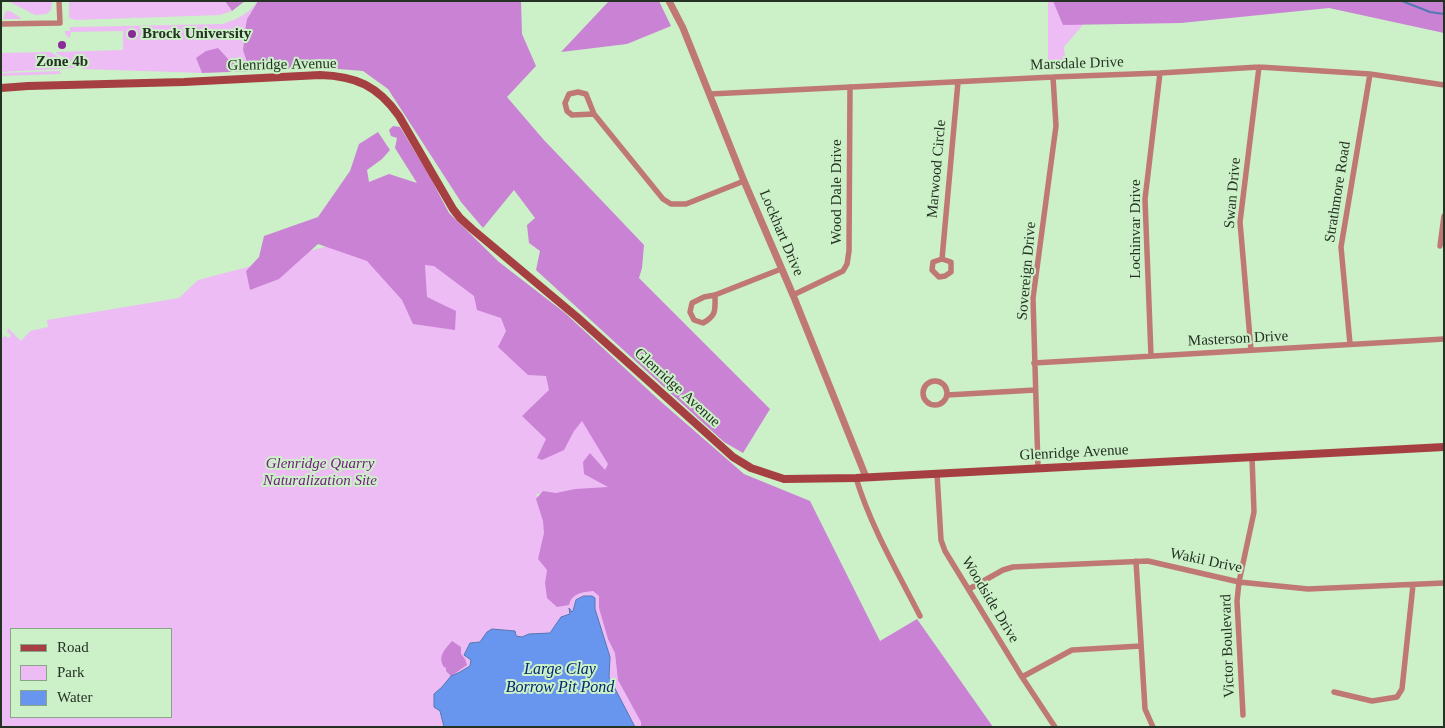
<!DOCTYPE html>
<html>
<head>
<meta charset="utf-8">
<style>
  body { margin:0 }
  #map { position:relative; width:1445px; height:728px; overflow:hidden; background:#ccf0c8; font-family:Georgia,serif }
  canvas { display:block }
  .frame { position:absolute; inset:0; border:2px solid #243223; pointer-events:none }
  .legend { position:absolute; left:10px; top:628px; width:162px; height:90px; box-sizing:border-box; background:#ccf0c8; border:1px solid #89a486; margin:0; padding:6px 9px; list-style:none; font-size:15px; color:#243223 }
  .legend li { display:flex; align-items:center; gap:10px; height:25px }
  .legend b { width:25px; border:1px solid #89a486 }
</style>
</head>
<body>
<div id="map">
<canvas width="1445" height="728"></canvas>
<div class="frame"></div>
<ul class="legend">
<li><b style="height:6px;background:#a63f41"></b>Road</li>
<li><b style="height:14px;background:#eebcf5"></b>Park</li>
<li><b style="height:14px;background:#6896ee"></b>Water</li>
</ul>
</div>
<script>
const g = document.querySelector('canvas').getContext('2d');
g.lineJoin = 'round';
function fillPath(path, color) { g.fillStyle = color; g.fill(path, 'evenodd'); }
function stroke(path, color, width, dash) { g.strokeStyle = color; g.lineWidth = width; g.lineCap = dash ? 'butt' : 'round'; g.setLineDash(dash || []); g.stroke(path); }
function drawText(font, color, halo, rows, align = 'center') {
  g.font = font + ' Georgia,serif'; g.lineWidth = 4; g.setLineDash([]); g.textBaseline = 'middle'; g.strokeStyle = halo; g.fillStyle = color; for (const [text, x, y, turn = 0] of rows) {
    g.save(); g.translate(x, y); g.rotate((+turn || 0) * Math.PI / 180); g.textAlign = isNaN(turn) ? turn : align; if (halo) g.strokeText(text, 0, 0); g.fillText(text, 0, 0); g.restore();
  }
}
fillPath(new Path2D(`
  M1,1H52L51,10L47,14L35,15L10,2Z
  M69,1H225L232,11L220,15L135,18L133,17L132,18L76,20L69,18Z
  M257,1L247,19L246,24L243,50L248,62L196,58L202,73L83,69L56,53V52L123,50V31L71,32L70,37L69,38L65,34V31H70V27H72L223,24C237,19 249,14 257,1Z
  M1048,1H1140L1087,20L1064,47L1066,66L1048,67Z
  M6,11H10L21,18L20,19H3Z
  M51,52L75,67V68L1,72V53Z
  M60,71L61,74L1,76V73Z
  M447,215L644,492L536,494L584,589L602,586L648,727H1V339L5,336L9,338L11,335L7,332L8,328L21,341L30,331L48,327L47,320L179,298L198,280ZM11,629H171V717H11Z`), '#eebcf5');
fillPath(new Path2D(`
  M225,1H245L232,11Z
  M258,1H521L522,34L536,66L507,97L543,139L644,245L642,268L639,278L770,409L743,453L724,442L536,270L540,251L529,243L527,225L535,218L514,190L483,228L461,202L388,89L363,71L314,67L257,71L202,73L196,58L206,51L218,48L230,61L247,62L243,50L246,24L247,19Z
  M609,1H659L671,26L627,44L561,52Z
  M1053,1H1444V33L1329,8L1181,23L1063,25Z
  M393,126L400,127L429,175L449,213L499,262L565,313L659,400L744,474L810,501L880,641L917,619L993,727H641V722L618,680L615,653L608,639L599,608V596L593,591C583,592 572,593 569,605L557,607L547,598L545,583L547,570L538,559L544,533L543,521L536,499L543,491L556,493L575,489L608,487L584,474L583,462L590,453L605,470L608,464L582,421L574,431L564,450L542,460L537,458L546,439L522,416L549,390L546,376L528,375L498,347L506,331L501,318L477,310L474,296L434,266L425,265L427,297L456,311L455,330L413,324L402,300L367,261L318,244L279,279L250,290L246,271L259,257L264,236L318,217L350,171L359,144L378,132L390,150L382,159L367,170L369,182L389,174L417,183L395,148L397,138L391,136L389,130Z
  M452,641L461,647V654L465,659L467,665L451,676L446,671V668L444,667C437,657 445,649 452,641Z`), '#ca82d5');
const water = new Path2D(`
  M584,596H592L595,598V609L610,657L609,677L635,727H444L440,711L434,707V694L442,687L451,676L460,672L470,666L471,660L464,655L470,643L480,642L487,632L492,629L515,631L516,636L522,637L529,634L550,633L561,617L570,614L569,608L572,612L573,611L576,600Z`);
fillPath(water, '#6896ee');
stroke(water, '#5478b1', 1);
stroke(new Path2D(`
  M1402,1L1430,12L1444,14`), '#5478b1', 2);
stroke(new Path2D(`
  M1,24L60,23L59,1
  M710,94L1053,77L1160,73L1259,67L1370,74L1444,85
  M594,114L572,115L567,111L565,103L569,94L578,92L586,94L594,114L663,199L671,204H686L744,181
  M1440,246L1444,216
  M942,259L933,262L932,270L939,277L945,276L951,272V262L942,259L958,82
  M715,295C715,310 717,315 703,323L694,320L690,312L692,303L704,297L715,295L781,269
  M793,295L843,271L847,264L849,251L850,87
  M1350,344L1341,247L1370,74
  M1251,350L1240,222L1259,67
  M1151,356L1145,199L1160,73
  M1034,363L1444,339
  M923 393a12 12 0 1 1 24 0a12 12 0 1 1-24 0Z
  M947,395L1035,390
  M1038,468L1033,298L1056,126L1053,77
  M937,474L941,540L945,551L1022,677L1055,727
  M856,478C871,527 897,571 920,616
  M1136,561L1145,709L1153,727
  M969,589L1003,570L1013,567L1148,561L1239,582L1308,589L1444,583
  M1022,677L1072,650L1141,646
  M1334,692L1372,701L1397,697L1402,689L1413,585
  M1243,715L1237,601L1239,582L1254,512L1252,457`), '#c07875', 5.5);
stroke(new Path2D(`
  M669,1L683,28L744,181L793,295L866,477`), '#c07875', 7);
stroke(new Path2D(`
  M1,88L28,86L184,82L320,75C356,76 378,86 399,116L453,209L460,218L472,229L577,317L733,457L751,468L784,479L856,478L1444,447`), '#a63f41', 8);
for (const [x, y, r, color] of [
  [132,34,5,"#892c97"],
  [62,45,5,"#892c97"]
]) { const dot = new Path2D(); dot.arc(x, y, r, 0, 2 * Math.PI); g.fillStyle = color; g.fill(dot); stroke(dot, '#ccf0c8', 2); }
drawText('bold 15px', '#243223', '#ccf0c8', [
  ["Brock University",142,34],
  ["Zone 4b",62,62,"center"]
], 'left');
drawText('15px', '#243223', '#ccf0c8', [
  ["Marsdale Drive",1077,64,-2],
  ["Glenridge Avenue",282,65,-1],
  ["Marwood Circle",937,169,-85],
  ["Wood Dale Drive",837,192,-90],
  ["Strathmore Road",1338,192,-81],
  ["Swan Drive",1233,193,-85],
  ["Lochinvar Drive",1136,229,-90],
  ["Lockhart Drive",781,233,67],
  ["Sovereign Drive",1027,271,-85],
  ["Masterson Drive",1238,339,-3],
  ["Glenridge Avenue",677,388,42],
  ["Glenridge Avenue",1074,453,-3],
  ["Wakil Drive",1206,561,12],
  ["Woodside Drive",990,600,59],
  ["Victor Boulevard",1228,646,-92]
]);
drawText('italic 15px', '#761e82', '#ccf0c8', [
  ["Glenridge Quarry",320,464],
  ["Naturalization Site",320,481]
]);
drawText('italic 16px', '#032772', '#ccf0c8', [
  ["Large Clay",560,670],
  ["Borrow Pit Pond",560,688]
]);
</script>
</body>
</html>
